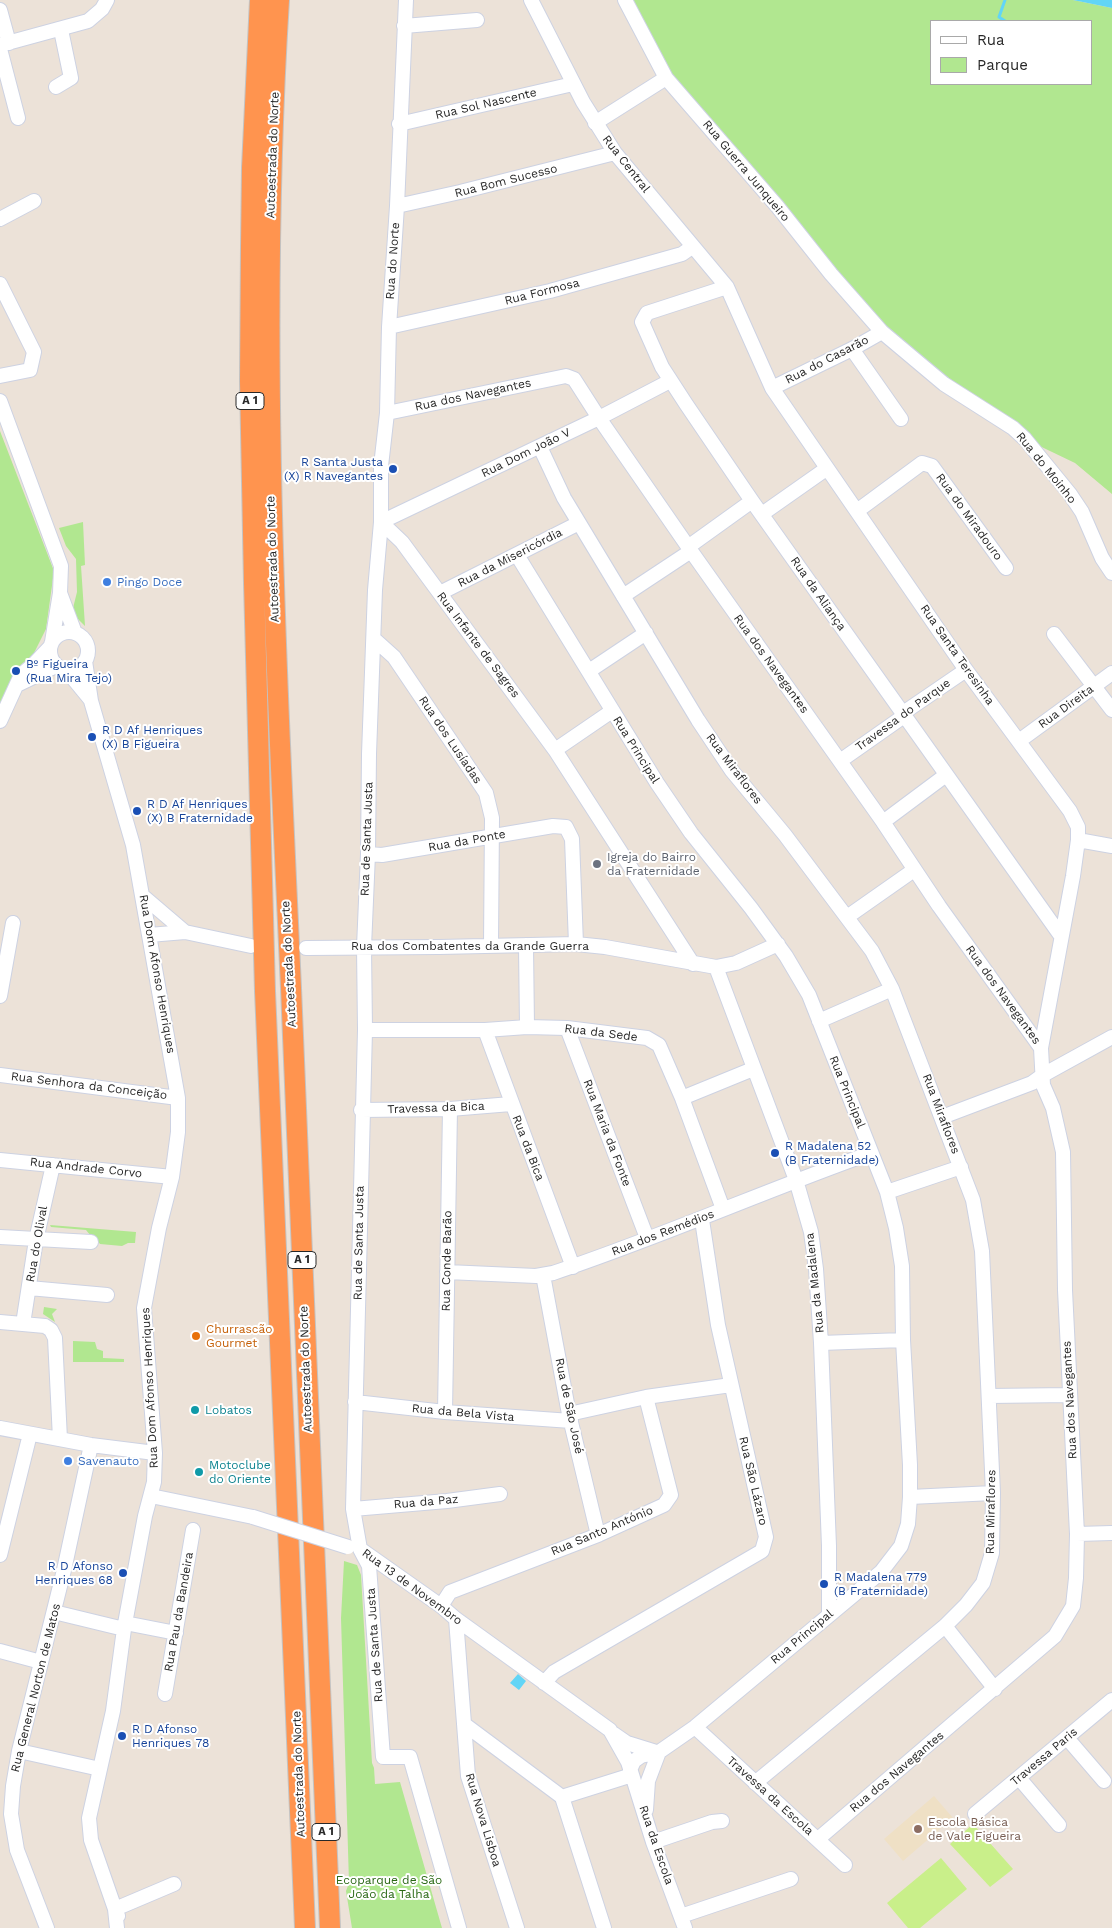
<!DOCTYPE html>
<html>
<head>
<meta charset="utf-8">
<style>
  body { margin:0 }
  #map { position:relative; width:1112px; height:1928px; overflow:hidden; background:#ece2d8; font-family:"Work Sans",sans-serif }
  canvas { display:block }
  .legend { position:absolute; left:930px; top:20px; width:162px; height:65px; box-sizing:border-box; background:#fff; border:1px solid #a9a9a9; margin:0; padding:6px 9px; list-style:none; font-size:15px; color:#282828 }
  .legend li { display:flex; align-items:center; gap:10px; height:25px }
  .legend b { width:25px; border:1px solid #a9a9a9 }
</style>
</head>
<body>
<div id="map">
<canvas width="1112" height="1928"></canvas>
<ul class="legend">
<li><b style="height:6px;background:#fff"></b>Rua</li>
<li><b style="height:14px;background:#b1e790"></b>Parque</li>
</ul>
</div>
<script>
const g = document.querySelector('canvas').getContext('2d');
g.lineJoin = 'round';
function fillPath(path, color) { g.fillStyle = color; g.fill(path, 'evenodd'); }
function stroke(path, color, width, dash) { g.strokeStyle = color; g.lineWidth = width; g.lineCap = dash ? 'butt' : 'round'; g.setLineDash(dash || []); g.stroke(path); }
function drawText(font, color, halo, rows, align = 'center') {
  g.font = font + ' "Work Sans",sans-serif'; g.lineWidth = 4; g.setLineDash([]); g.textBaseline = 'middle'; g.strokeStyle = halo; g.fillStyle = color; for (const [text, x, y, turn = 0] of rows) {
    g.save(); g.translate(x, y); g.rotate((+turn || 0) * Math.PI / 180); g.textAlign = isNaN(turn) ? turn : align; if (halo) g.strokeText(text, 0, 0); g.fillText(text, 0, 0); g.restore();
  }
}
fillPath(new Path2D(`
  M934,1796L953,1818L903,1861L884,1839Z`), '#efe0c5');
fillPath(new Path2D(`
  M625,0H1073L1112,8V494L1075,463L1025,439L882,332L666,78ZM931,21H1091V84H931Z
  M0,431L54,571L46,629L33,655L16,669L0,705Z
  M83,522L85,565L81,566L85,626L76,617L73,608L77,592L76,559L66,546L59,528Z
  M50,1225L136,1232L135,1243H128L122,1246L100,1244C96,1238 90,1236 86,1230L51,1227Z
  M44,1307L57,1309L52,1314L55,1322L43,1314Z
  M73,1341L95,1342L97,1349L103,1351V1358L124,1359V1362H73Z
  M344,1561L357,1565L361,1575L372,1763L374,1768L375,1784L400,1782L442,1928H352L346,1891L349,1883L341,1618Z`), '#b1e790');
fillPath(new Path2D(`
  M973,1824L1013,1869L990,1887L950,1844Z
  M941,1858L967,1889L920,1928H908L887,1903Z`), '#c9ef8a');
fillPath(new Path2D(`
  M1073,0H1112V8Z
  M518,1674L526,1681L519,1690L510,1683Z`), '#62d5f6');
stroke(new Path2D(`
  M1005,21L999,17L1005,0`), '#62d5f6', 3);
const minor = new Path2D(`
  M406,0L397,206L389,327L387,413L381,466V522L375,590L369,754L368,854L364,947L365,1030L353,1509L360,1549L369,1566L383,1757H410L459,1928
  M531,0L583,102L615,153L727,287L772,388L966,670L1070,811L1078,827V840L1073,876L1041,1048
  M625,0L666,78L777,206L831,274L882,332L944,384L1013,428L1025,439L1070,494L1082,512L1102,558L1112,573
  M0,10L9,43
  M404,26L477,20
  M0,45L88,21L102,9L107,0
  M0,49L18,118
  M56,87L71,78L61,30
  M595,123L666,78
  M399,124L573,84
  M397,206L460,192L615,153
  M0,219L34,201
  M0,284L34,352L30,370L0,376
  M727,287L647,313L642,322L662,367L686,404L752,501L1061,936
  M389,327L550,291L682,254L692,247
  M852,349L901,419
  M772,388L852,349L882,332
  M0,401L61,566L60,593L52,642
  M387,413L566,376L574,379L599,418L691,551L883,822L939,906L1041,1048L1043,1085L1053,1108L1063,1152L1065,1290L1077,1534L1076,1578L1073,1606L1055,1636L818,1839
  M540,447L564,498L698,720L732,771L785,835L872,951L892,989L973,1200L982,1251L993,1493L992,1553L983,1583L966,1605L945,1626L755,1783
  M857,511L922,463L932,466L1006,568
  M762,514L826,469
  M381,522L402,542L555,750L693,964
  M381,522L599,418L670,381
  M688,547L752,501
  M517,555L657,783L691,833L751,908L786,956L809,995L887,1192L896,1228L902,1266L903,1340L910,1465V1497L908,1524L901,1546L881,1572L695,1727L659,1752L641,1756L634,1761L630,1770
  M60,593L75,633
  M440,593L579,523
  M623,596L691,551
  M50 651a19 19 0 1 1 38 0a19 19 0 1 1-38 0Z
  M1054,634L1112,710
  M374,639L394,657L486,793L492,818L491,945
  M85,661L91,701L133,845L178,1098V1132L172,1177L159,1228L144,1308L155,1453L154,1482L145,1516L124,1629L113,1711L89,1818L91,1840L115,1909L117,1928
  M67,671L90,699
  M589,671L646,633
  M19,684L56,666
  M0,721L21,675L33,665L50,647
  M1019,741L1112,673
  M555,750L612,711
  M840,761L904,716L906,711L966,670
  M883,822L946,775
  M1078,840L1112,846
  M368,854L382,855L553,826L566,827L572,839L576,944
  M144,897L185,932
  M847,917L914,870
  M149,935L185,932L251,946
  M526,945L527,1027
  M306,948L439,947L576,944L605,947L716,967L736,963L778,944
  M716,967L796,1180L811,1232L816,1269L821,1343L829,1546V1615
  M0,996L13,923
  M819,1021L892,989
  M567,1028L647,1238
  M365,1030H485L527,1027L567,1028L647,1038L659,1045L682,1098L723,1209
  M485,1030L573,1267
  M0,1075L178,1098
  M682,1098L753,1069
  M361,1110L450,1109L511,1104
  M942,1117L1032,1083L1043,1075L1112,1037
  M0,1160L172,1177
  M887,1192L961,1167
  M0,1237L91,1242
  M447,1272L536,1276L553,1273C661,1237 764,1191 871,1153
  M543,1275L569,1414L598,1535
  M29,1288L107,1295
  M0,1322L45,1326L51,1330L55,1338L60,1439
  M23,1324L36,1240L53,1165
  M821,1343L903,1340
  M989,1396L1069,1395
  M355,1402L445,1412L571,1421
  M445,1412L450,1109
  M569,1414L646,1397L731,1385
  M0,1428L91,1445L155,1453
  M151,1496L253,1517
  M910,1497L993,1493
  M353,1509L447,1501L500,1494
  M1077,1534L1112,1533
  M363,1551L441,1606L456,1619L610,1730L628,1762L653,1842L685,1928
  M0,1555L30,1434
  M441,1606L450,1592L598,1535L664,1505L671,1495L646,1397
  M54,1612L124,1629
  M456,1619L468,1776L517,1928
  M125,1623L176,1633
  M945,1626L995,1689
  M0,1651L41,1662
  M544,1683L554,1672L762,1551L766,1537L718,1325L702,1220
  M165,1694L193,1530
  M464,1724L562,1797L604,1928
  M695,1727L845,1865
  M614,1734L627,1743L656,1752
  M1067,1738L1104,1781
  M19,1751L100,1769
  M1019,1778L1059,1825
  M562,1797L632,1775
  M646,1810L648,1781L659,1752
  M975,1814L1112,1700
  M653,1842L712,1822L722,1821
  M118,1916L115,1909L174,1884
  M681,1916L791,1879
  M47,1928L17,1850L11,1814L13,1786L19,1751L64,1570L91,1445`);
const highway = new Path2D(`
  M260,0L252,168L251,247L250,381L254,583L265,991L305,1928
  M279,0C258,329 276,659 291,988C304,1302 317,1615 330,1928`);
stroke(minor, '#cdd2e2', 16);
stroke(highway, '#c3c3c3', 22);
stroke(minor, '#fff', 14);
stroke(highway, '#ff944f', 20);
const minorBridge = new Path2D(`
  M253,1517L348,1547`);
stroke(minorBridge, '#cdd2e2', 16, []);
stroke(minorBridge, '#fff', 14);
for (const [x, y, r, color] of [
  [393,469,5,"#1a4fb4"],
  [107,582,5,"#3f7fe0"],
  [16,671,5,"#1a4fb4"],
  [92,737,5,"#1a4fb4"],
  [137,811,5,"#1a4fb4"],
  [597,864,5,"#6b7280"],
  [775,1153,5,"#1a4fb4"],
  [196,1336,5,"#e8710a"],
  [195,1410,5,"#0f9aa8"],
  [68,1461,5,"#3f7fe0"],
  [199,1472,5,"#0f9aa8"],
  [123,1573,5,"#1a4fb4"],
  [824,1584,5,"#1a4fb4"],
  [122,1736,5,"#1a4fb4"],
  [918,1829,5,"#8d6e63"]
]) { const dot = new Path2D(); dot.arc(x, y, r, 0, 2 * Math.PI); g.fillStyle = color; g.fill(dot); stroke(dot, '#fff', 2); }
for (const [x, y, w] of [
  [250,401,28],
  [302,1260,28],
  [326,1832,28]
]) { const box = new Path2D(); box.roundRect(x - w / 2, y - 8.5, w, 17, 4); g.fillStyle = '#fff'; g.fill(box); stroke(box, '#282828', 1); }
drawText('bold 11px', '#282828', null, [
  ["A 1",250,401],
  ["A 1",302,1260],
  ["A 1",326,1832]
]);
drawText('12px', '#282828', '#fff', [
  ["Rua Sol Nascente",486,104,-13],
  ["Autoestrada do Norte",273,155,-88],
  ["Rua Central",626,164,52],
  ["Rua Guerra Junqueiro",746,171,50],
  ["Rua Bom Sucesso",506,181,-14],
  ["Rua do Norte",393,261,-86],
  ["Rua Formosa",542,292,-14],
  ["Rua do Casarão",827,360,-27],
  ["Rua dos Navegantes",473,395,-12],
  ["Rua Dom João V",526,453,-26],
  ["Rua do Moinho",1046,468,51],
  ["Rua do Miradouro",969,517,54],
  ["Rua da Misericórdia",510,558,-27],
  ["Autoestrada do Norte",273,559,-92],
  ["Rua da Aliança",818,594,55],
  ["Rua Infante de Sagres",478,645,53],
  ["Rua Santa Teresinha",957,655,55],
  ["Rua dos Navegantes",771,664,54],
  ["Rua Direita",1066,707,-36],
  ["Travessa do Parque",903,715,-36],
  ["Rua dos Lusíadas",450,740,56],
  ["Rua Principal",636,750,58],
  ["Rua Miraflores",734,769,53],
  ["Rua de Santa Justa",367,839,-88],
  ["Rua da Ponte",467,841,-10],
  ["Rua dos Combatentes da Grande Guerra",470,946],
  ["Autoestrada do Norte",289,964,-93],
  ["Rua Dom Afonso Henriques",157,974,80],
  ["Rua dos Navegantes",1003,995,54],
  ["Rua da Sede",601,1033,7],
  ["Rua Senhora da Conceição",89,1086,7],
  ["Rua Principal",847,1092,68],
  ["Travessa da Bica",436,1108,-2],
  ["Rua Miraflores",941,1114,69],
  ["Rua Maria da Fonte",607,1133,69],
  ["Rua da Bica",528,1148,69],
  ["Rua Andrade Corvo",86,1168,6],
  ["Rua dos Remédios",663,1233,-21],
  ["Rua de Santa Justa",359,1243,-89],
  ["Rua do Olival",37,1244,-80],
  ["Rua Conde Barão",447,1261,-89],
  ["Rua da Madalena",815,1283,-96],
  ["Autoestrada do Norte",306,1369,-92],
  ["Rua Dom Afonso Henriques",150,1388,-93],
  ["Rua dos Navegantes",1070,1400,-93],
  ["Rua de São José",569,1406,78],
  ["Rua da Bela Vista",463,1413,5],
  ["Rua São Lázaro",753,1481,77],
  ["Rua da Paz",426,1502,-5],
  ["Rua Miraflores",991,1512,-89],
  ["Rua Santo António",602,1531,-23],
  ["Rua 13 de Novembro",412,1587,36],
  ["Rua Pau da Bandeira",179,1612,-80],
  ["Rua Principal",802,1637,-40],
  ["Rua de Santa Justa",375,1645,-94],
  ["Rua General Norton de Matos",36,1688,-76],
  ["Travessa Paris",1044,1757,-40],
  ["Rua dos Navegantes",897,1772,-40],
  ["Autoestrada do Norte",299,1774,-92],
  ["Travessa da Escola",770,1796,42],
  ["Rua Nova Lisboa",483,1820,73],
  ["Rua da Escola",656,1845,71]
]);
drawText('12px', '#164399', '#fff', [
  ["R Santa Justa",383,462,"right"],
  ["(X) R Navegantes",383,476,"right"],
  ["Bº Figueira",26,664],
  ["(Rua Mira Tejo)",26,678],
  ["R D Af Henriques",102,730],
  ["(X) B Figueira",102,744],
  ["R D Af Henriques",147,804],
  ["(X) B Fraternidade",147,818],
  ["R Madalena 52",785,1146],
  ["(B Fraternidade)",785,1160],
  ["R D Afonso",113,1566,"right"],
  ["Henriques 68",113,1580,"right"],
  ["R Madalena 779",834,1577],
  ["(B Fraternidade)",834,1591],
  ["R D Afonso",132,1729],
  ["Henriques 78",132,1743]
], 'left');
drawText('12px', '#366cbe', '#fff', [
  ["Pingo Doce",117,582],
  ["Savenauto",78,1461]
], 'left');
drawText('12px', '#5b616d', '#fff', [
  ["Igreja do Bairro",607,857],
  ["da Fraternidade",607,871]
], 'left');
drawText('12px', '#c56008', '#fff', [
  ["Churrascão",206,1329],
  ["Gourmet",206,1343]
], 'left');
drawText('12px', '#0d838f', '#fff', [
  ["Lobatos",205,1410],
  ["Motoclube",209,1465],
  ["do Oriente",209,1479]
], 'left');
drawText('12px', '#785e54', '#fff', [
  ["Escola Básica",928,1822],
  ["de Vale Figueira",928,1836]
], 'left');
drawText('12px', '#296814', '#fff', [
  ["Ecoparque de São",389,1880],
  ["João da Talha",389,1894]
]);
</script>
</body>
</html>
